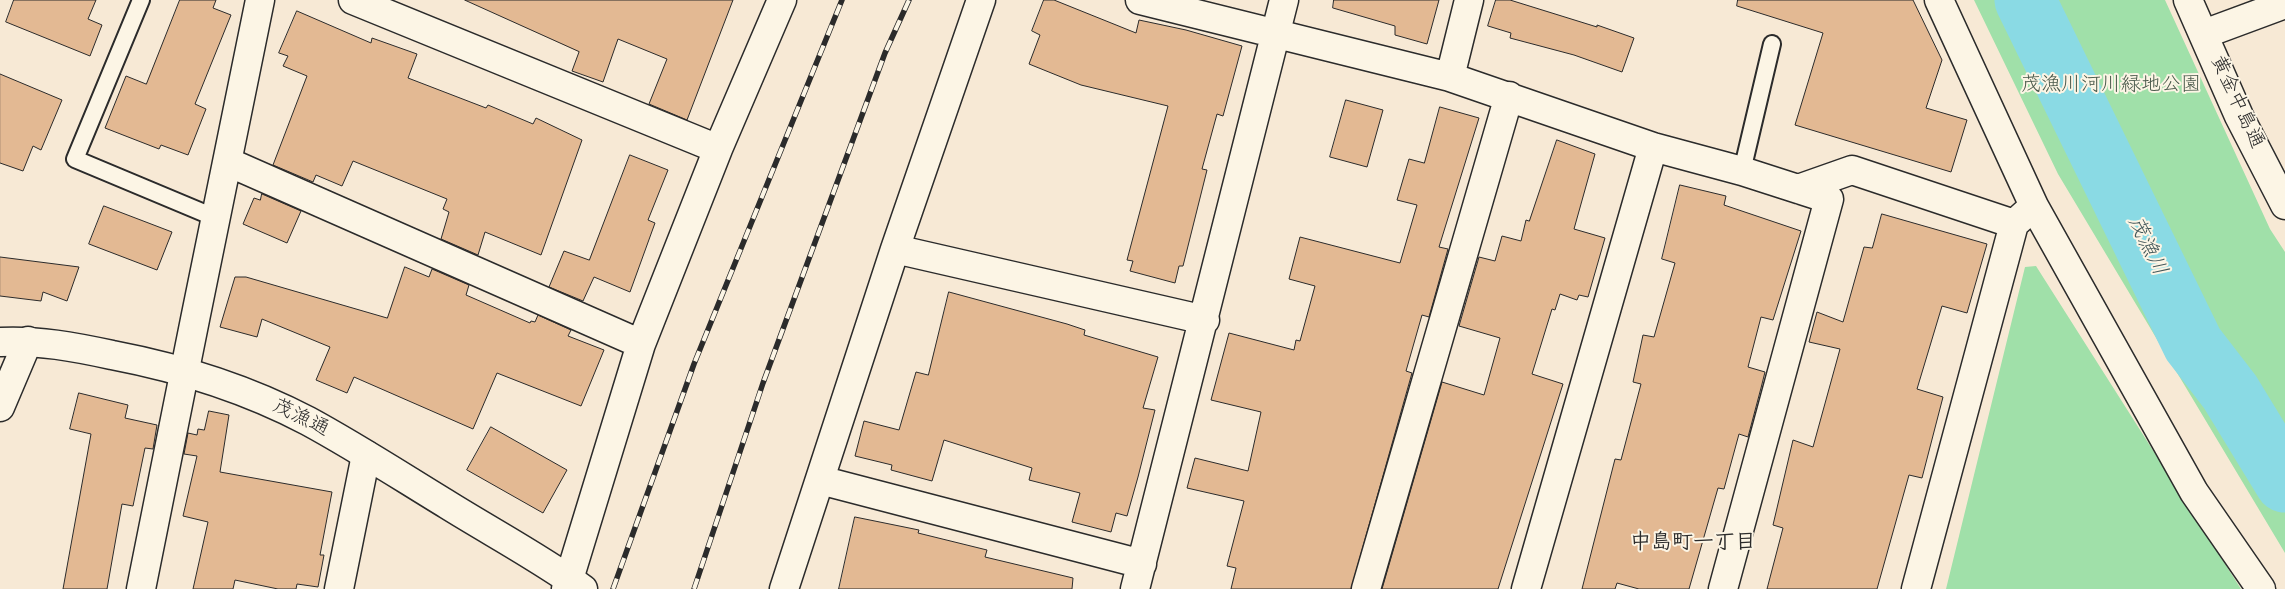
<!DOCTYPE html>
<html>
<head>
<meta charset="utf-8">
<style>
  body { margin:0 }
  canvas { display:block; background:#f7e9d5 }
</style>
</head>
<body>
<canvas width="2285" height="589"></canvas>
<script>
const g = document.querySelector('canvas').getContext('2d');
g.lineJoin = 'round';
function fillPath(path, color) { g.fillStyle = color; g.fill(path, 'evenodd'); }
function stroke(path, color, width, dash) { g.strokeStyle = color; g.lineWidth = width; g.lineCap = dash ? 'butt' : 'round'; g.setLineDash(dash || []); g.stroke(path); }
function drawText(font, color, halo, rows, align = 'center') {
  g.font = font + ' Dekko,"Klee One",sans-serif'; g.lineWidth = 4; g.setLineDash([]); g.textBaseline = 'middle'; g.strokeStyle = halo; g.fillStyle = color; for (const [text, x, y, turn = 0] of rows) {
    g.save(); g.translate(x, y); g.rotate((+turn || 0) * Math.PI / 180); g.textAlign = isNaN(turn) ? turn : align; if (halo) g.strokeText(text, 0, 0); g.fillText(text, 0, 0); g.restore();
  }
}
fillPath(new Path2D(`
  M1974,0H2165L2270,229L2285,252V553L2058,174Z
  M2036,266L2241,589H1946L2025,267Z`), '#a0e0a9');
stroke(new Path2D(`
  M2025,0L2193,344L2230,392L2285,482`), '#8adae4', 61);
const building = new Path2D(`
  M14,0H96L88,19L102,25L90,56L6,22Z
  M180,0H216L213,8L231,15L195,104L206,109L188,155L161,145L159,149L105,128L126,76L146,84Z
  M465,0H733L687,120L649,104L667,59L618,39L603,82L572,71L579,52Z
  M1044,0H1054L1136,33L1139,20L1186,30L1242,46L1223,116L1217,114L1202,169L1207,170L1183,266H1179L1175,283L1130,271L1133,261L1127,260L1168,106L1081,85L1029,64L1040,35L1032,31Z
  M1334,0H1439L1427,44L1395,35V26L1333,8Z
  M1496,0H1510L1597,27V25L1634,38L1622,72L1574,55L1510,38L1511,33L1488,26Z
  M1738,0H1913L1942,60L1926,108L1967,120L1951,172L1795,125L1823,33L1737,6Z
  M297,11L371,43L372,38L417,54L408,78L486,108L488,105L533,124L536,118L582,140L541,255L485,232L478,255L441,239L449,212L443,209L447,199L353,161L342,186L316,175L313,182L273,165L307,76L283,66L288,56L279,53Z
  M0,74L62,100L41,150L33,146L23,171L0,163Z
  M1346,100L1383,110L1367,167L1330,157Z
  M1440,107L1479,118L1439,247L1448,249L1429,317L1422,315L1406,371L1412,373L1351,589H1231L1236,568L1227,566L1244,501L1187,488L1195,458L1248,471L1261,412L1211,400L1229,333L1294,350L1296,340L1300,341L1315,286L1289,279L1300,237L1400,263L1417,205L1397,200L1409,159L1424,163Z
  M1557,140L1595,154L1574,229L1605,238L1588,297L1579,295L1577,300L1560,294L1555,310L1552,309L1532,374L1563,384L1498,589H1382L1442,382L1484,395L1500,338L1459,326L1479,257L1495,261L1502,236L1521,241L1526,220L1529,221Z
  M630,155L668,170L648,220L655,223L630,292L594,277L583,301L549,287L564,251L589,260Z
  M1680,185L1726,196L1724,205L1801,231L1773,320L1761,317L1748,367L1765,372L1761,388L1748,437L1739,434L1724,489L1718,488L1689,589H1639L1617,583L1615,589H1582L1615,459L1621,460L1641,384L1633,382L1643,335L1654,337L1675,263L1662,259Z
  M262,194L301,211L287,243L243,224L254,198L260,200Z
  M104,206L172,232L157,270L89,244Z
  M1882,214L1987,244L1967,313L1942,306L1917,389L1943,397L1922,478L1909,475L1877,589H1767L1783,528L1773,525L1793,440L1813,447L1840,349L1809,342L1817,312L1843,322L1864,247L1872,248Z
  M0,257L79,267L67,301L43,292L41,301L0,296Z
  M405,267L429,277L432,269L469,285L466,295L530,323L531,321L535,322L538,315L571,330L568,336L604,350L581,406L497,373L473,429L354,377L347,393L316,380L330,347L262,319L257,337L220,327L235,277H246L387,318Z
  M949,292L1067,324L1085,330L1084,335L1158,357L1143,408L1155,410L1138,477L1127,516L1116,513L1111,532L1072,522L1080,493L1029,480L1032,468L944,440L932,481L891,470L892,465L855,456L864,421L899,430L916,372L928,375Z
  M79,393L128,405L125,418L157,425L153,449L145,448L133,506L122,504L107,589H63L91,434L70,429Z
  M209,411L229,415L220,472L332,492L320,555H324L318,587L297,584L296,589H278L235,580L233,589H193L208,522L183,516L197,456L184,454L188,433L197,435L198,429L204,430Z
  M491,427L567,470L543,513L467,470Z
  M855,517L919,530L918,533L987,550L985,557L1073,578L1072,589H839Z`);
fillPath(building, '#e3b993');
stroke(building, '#2b2b2b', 1);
const lane = new Path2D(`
  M141,0L75,159L216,218
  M1742,171L1772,44`);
const street = new Path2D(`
  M353,0L718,149
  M1140,0L1450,77L1653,147L1742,171L1829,199L1723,589
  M2204,34L2285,4
  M1450,77L1469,0
  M228,162L641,344
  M1798,189L1852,170L2014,224
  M2034,206L2194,492L2261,589
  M895,249L1205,320
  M0,407L28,341
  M820,480L1142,564
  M141,589C179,392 221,197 260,0
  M339,589L366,455
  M566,589L641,344L718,149L782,0
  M784,589L895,249L981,0
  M1135,589L1284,0
  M1366,589L1509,96
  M1526,589L1653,147
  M1916,589L2014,224L2034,206L1939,0`);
const secondary = new Path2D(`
  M2188,0L2239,116L2285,205
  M0,342C38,340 75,347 112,355C180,368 247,389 308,421C356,447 402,477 448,505C493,533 540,558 583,589`);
stroke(lane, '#2b2b2b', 20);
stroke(street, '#2b2b2b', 31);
stroke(secondary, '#2b2b2b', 31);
stroke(lane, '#fcf5e5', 16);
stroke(street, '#fcf5e5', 28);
stroke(secondary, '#fcf5e5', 28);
const rail = new Path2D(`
  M613,589L694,364L842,0
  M694,589L763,383L885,53L909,0`);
stroke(rail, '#2b2b2b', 5.5);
stroke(rail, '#fcf5e5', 4, [11]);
drawText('20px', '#48584a', '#fcf5e5', [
  ["茂漁川河川緑地公園",2111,87]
]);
drawText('20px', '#2b2b2b', '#fcf5e5', [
  ["黄金中島通",2235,103,65],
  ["茂漁通",300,420,26]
]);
drawText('italic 21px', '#435759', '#fcf5e5', [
  ["茂漁川",2145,247,64]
]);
drawText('bold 21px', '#2b2b2b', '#fcf5e5', [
  ["中島町一丁目",1693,545]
]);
</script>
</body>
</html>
